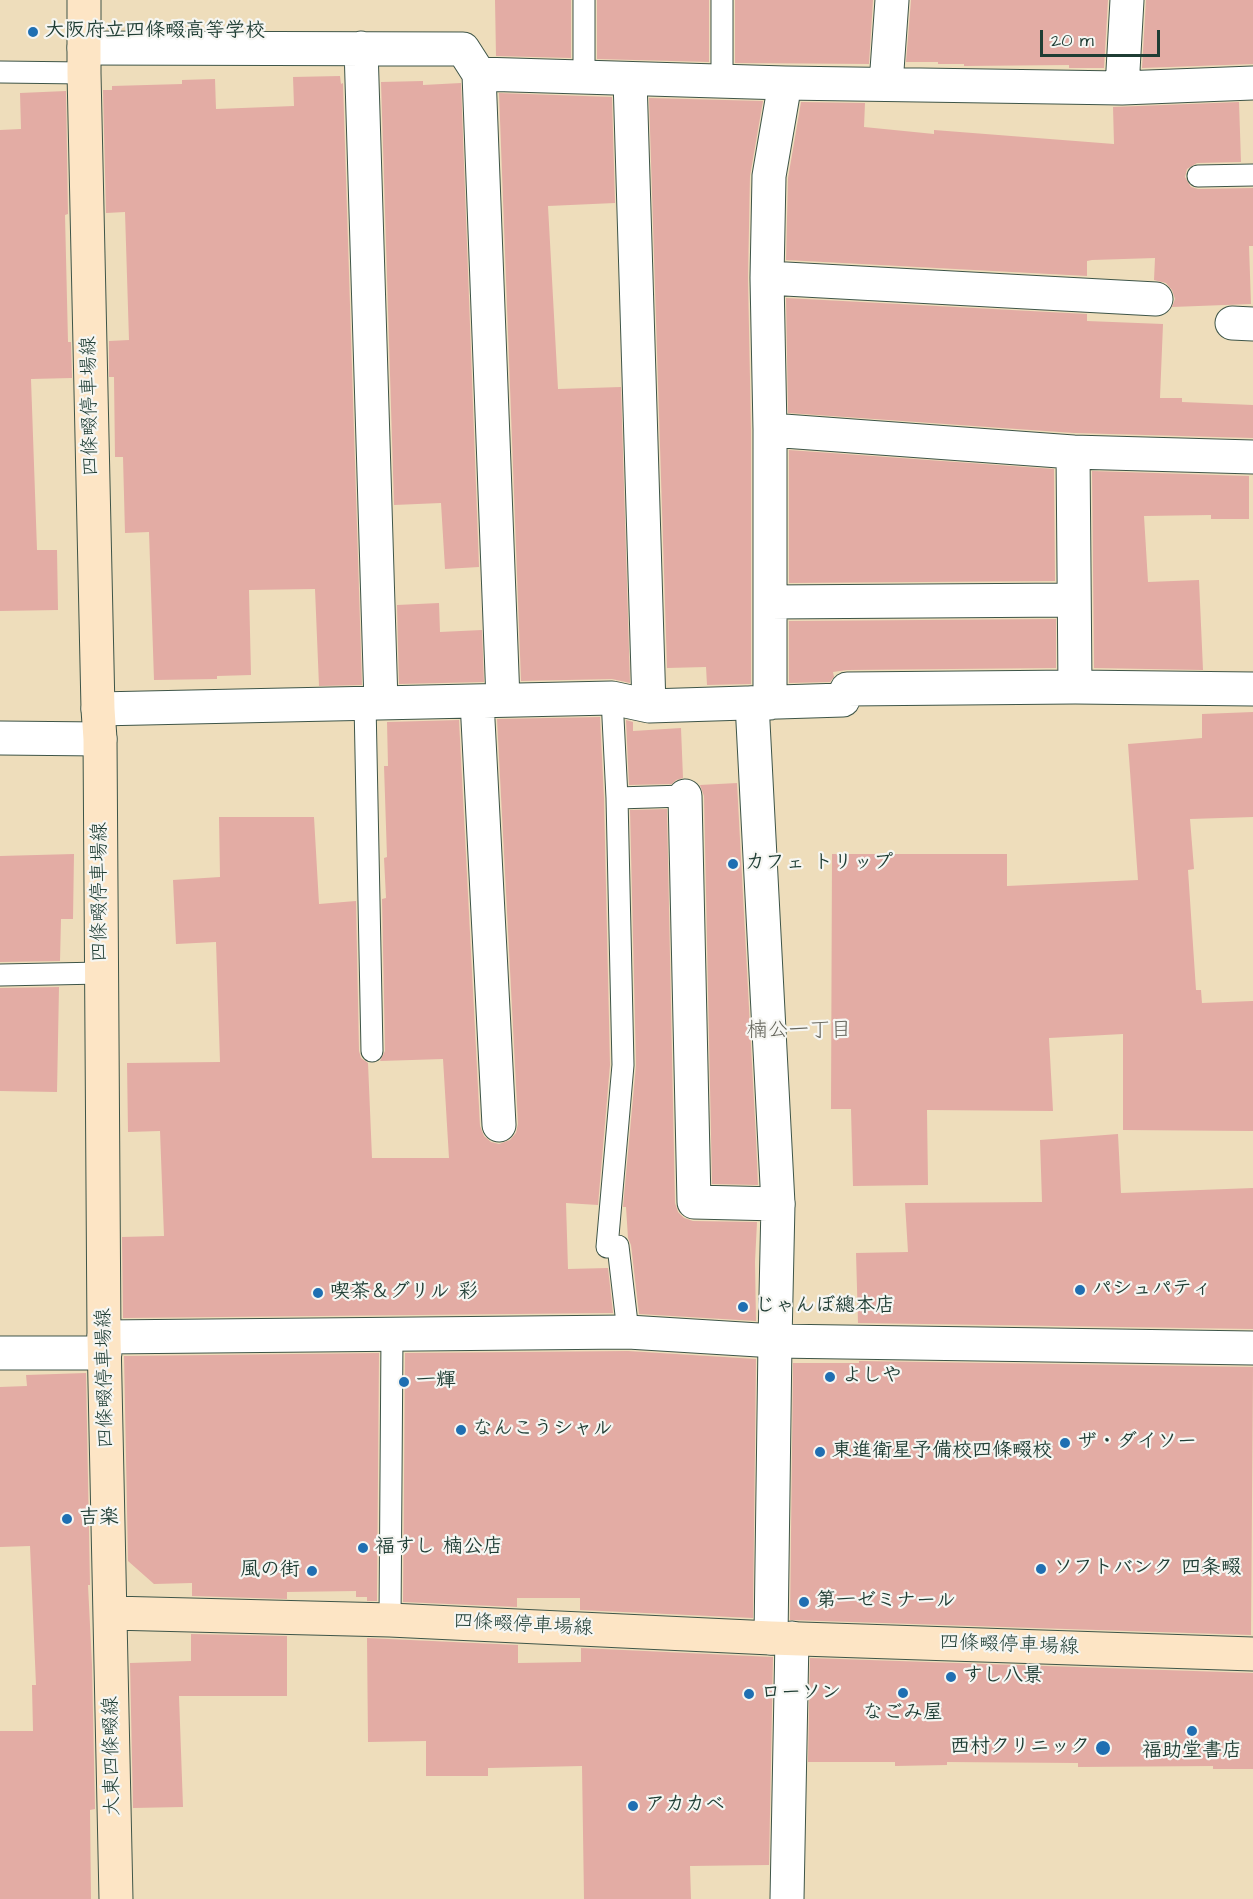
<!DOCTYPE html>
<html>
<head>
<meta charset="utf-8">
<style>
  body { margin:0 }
  #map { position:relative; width:1253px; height:1899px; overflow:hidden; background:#edb; font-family:"Architects Daughter",sans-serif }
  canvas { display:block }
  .scale { position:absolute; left:1040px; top:30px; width:120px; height:27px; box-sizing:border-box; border:3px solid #1f3d34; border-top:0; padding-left:8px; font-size:18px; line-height:21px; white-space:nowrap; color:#1f3d34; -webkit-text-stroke:4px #f6f6f2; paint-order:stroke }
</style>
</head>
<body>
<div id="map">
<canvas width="1253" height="1899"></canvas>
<div class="scale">20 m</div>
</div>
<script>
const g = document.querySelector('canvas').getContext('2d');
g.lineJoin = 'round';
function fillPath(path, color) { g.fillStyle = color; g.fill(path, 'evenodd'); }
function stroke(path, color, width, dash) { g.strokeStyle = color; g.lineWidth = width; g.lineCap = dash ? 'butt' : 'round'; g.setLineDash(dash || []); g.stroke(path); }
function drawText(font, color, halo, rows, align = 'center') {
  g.font = font + ' "Architects Daughter","Klee One",sans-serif'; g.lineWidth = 4.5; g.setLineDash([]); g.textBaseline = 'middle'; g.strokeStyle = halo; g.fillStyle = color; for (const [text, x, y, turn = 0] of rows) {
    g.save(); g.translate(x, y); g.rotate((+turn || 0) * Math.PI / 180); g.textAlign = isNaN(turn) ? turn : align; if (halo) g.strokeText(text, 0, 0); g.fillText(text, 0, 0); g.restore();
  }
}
fillPath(new Path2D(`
  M495,0H571V58L496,56Z
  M597,0H709V62L597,59Z
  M735,0H873L869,64L735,63Z
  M911,0H1108L1104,68H1069V65L964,66V64H938V62H906Z
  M1146,0H1253V64L1142,68Z
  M340,76L341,84L343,83L362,685L319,686L315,589L249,590L251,675L217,676V679L154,680L149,532L125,533L123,457H115L114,377H109V341L129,340L125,212L106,213L103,90H112V86L182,84V80L215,79L216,109L294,106L293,77Z
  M423,81V85L461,83L479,567L445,569L441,503L394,505L381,82Z
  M66,91L68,214L65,215L68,342H71L72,378L31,379L37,550H57L58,610L0,611V130L21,129L20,93Z
  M499,93L612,97L615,203L548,206L558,389L621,387L630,683L612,679L521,681Z
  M649,98L763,101L750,176L748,278L751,430V684L707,685L706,667L667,668Z
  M801,102L865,103L864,127L934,134V130L1114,144L1113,107L1239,102L1241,162L1197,163L1187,169L1185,177L1191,187L1198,189L1253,188V246H1249L1251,304L1172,307L1175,299L1172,290L1166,283L1154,280L1155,258L1092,260L1087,261V276L786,260L788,178Z
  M786,298L1087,314V321L1163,324L1160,398H1182V402L1253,405V438L1074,433L788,413Z
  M789,450L1054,469L1055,581L789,583Z
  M1092,471L1249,476V519H1211V515L1144,516L1148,582L1199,580L1203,670L1094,668Z
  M439,603L440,632L482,630L484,682L399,684L397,605Z
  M1056,619V668L847,670L833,672L834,677L830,682L789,683V621Z
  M1253,712V817L1190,819L1194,869L1188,870L1196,990H1201L1202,1003L1253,1001V1131L1123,1130V1034L1049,1038L1053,1111L927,1110L928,1185L853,1186L851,1109H831L832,854H1007V886L1138,880L1128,744L1202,738V714Z
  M600,717L604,798L610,1065L598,1205L566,1203L568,1269L608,1268L613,1313L123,1318L122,1237L164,1236L160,1131L128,1132L127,1063L220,1062L216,942L176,944L173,880L220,877L219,817H314L319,904L356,901L359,1051L361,1058L368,1063L372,1158H449L443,1059L380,1061L385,1051L382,899L386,898L384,858L387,857L384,766H388L387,722L459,720L480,1126L484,1136L491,1142L499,1144L510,1140L516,1133L518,1124L497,719Z
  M626,720L633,722V731L681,728L683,778L676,780L672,784L629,785Z
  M737,783L756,1139L758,1185L712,1184L704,796L700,785Z
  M667,809L675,1203L678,1212L684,1218L693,1221L757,1222L755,1262L756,1321L639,1314L631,1245L628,1238L626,1207H623L636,1065L630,810Z
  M74,854L73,919H61L60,961L0,962V856Z
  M59,987L57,1092L0,1091V988Z
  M1118,1134L1121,1193L1253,1188V1329L858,1323L856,1253L908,1252L905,1203L1042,1202L1040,1140Z
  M628,1351L756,1359L753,1618L580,1610V1598H517V1607L403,1602L405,1353Z
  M379,1353L377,1601H367V1597H356V1591L287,1592V1599L192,1596V1583L154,1584L128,1561L124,1356Z
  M859,1361L1253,1367L1251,1635L790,1620L793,1363H859Z
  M86,1373L90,1585H88L92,1665L95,1809L90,1810L91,1899H0V1731H33L32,1685H36L30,1546L0,1547V1387L27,1386L26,1375Z
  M191,1634L287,1636V1696H179L183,1807L133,1808L130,1663L191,1661Z
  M367,1638L518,1645V1663L581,1662V1648L773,1657L769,1865L690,1866L691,1899H584L582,1766L488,1768V1776H426V1741L368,1742Z
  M810,1658L1253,1673V1769H1213V1766L1078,1767V1763L947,1762V1765L895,1766V1762H808Z`), '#e3aca4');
const service = new Path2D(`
  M0,72L84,73
  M584,77V0
  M722,81V0
  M1198,176L1253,175
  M612,698L617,798L623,1065L607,1247L618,1246L628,1332
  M365,703L372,1051
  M617,798L685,796
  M0,975L102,973
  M390,1620L392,1335`);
const pedestrian = new Path2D(`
  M752,703L778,1204
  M771,1638L775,1341
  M787,1899L792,1638`);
const minor = new Path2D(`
  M84,48L463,49L479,74L785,83L1122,88L1253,83
  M361,48L381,703
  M479,74L503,700
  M630,79L649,706
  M886,84L892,0
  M1122,88L1127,0
  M767,278L1156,299
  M1232,323L1253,324
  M770,430L1073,452L1075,687
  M1073,452L1253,457
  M770,602L1074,600
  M477,701L499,1125
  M770,703V430L767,278L769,176L785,83
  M98,709L612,698L649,706L843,700L847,689L1075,687L1253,689
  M685,796L694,1202L778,1204L775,1341
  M104,1337L628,1332L775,1341L1253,1348
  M0,1353H105`);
const tertiary = new Path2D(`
  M0,738L100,739`);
const secondary = new Path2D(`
  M84,0V73L98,709L100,739L104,1337L116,1899
  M111,1613L390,1620L771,1638L1253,1654`);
stroke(service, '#3e5548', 23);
stroke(pedestrian, '#3e5548', 35);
stroke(minor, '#3e5548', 35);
stroke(tertiary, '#3e5548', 35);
stroke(secondary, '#3e5548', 35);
stroke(service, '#fff', 21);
stroke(pedestrian, '#fff', 33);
stroke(minor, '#fff', 33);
stroke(tertiary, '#fff', 33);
stroke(secondary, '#fde5c5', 33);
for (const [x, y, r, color] of [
  [33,32,6,"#1f6fb2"],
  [733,864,6,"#1f6fb2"],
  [1080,1290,6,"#1f6fb2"],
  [318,1293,6,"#1f6fb2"],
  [743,1307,6,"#1f6fb2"],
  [830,1377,6,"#1f6fb2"],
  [404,1382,6,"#1f6fb2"],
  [461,1430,6,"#1f6fb2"],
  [1065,1443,6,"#1f6fb2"],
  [820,1452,6,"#1f6fb2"],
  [67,1519,6,"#1f6fb2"],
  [363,1548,6,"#1f6fb2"],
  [1041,1569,6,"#1f6fb2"],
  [312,1571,6,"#1f6fb2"],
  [804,1602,6,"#1f6fb2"],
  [951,1677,6,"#1f6fb2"],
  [903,1693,6,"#1f6fb2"],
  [749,1694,6,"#1f6fb2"],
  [1192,1731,6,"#1f6fb2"],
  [1103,1748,8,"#1f6fb2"],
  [633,1806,6,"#1f6fb2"]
]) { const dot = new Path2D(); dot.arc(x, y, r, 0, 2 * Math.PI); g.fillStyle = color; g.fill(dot); stroke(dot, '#f6f6f2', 2); }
drawText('bold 20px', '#1f3d34', '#f6f6f2', [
  ["大阪府立四條畷高等学校",45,32],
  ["カフェ トリップ",745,864],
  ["パシュパティ",1092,1290],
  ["喫茶＆グリル 彩",330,1293],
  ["じゃんぼ總本店",755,1307],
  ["よしや",842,1377],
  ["一輝",416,1382],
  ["なんこうシャル",473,1430],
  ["ザ・ダイソー",1077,1443],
  ["東進衛星予備校四條畷校",832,1452],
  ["吉楽",79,1519],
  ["福すし 楠公店",375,1548],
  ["ソフトバンク 四条畷",1053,1569],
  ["風の街",300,1571,"right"],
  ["第一ゼミナール",816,1602],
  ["すし八景",963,1677],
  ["ローソン",761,1694],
  ["なごみ屋",903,1714,"center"],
  ["西村クリニック",1090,1748,"right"],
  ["福助堂書店",1192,1752,"center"],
  ["アカカベ",645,1806]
], 'left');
drawText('20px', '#1f3d34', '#f6f6f2', [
  ["四條畷停車場線",91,406,-91],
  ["四條畷停車場線",101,892,-90],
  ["四條畷停車場線",106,1378,-91],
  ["四條畷停車場線",523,1626,3],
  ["四條畷停車場線",1009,1646,2],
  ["大東四條畷線",113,1756,-91]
]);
drawText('21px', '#64645b', '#f6f6f2', [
  ["楠公一丁目",799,1032]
]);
</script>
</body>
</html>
